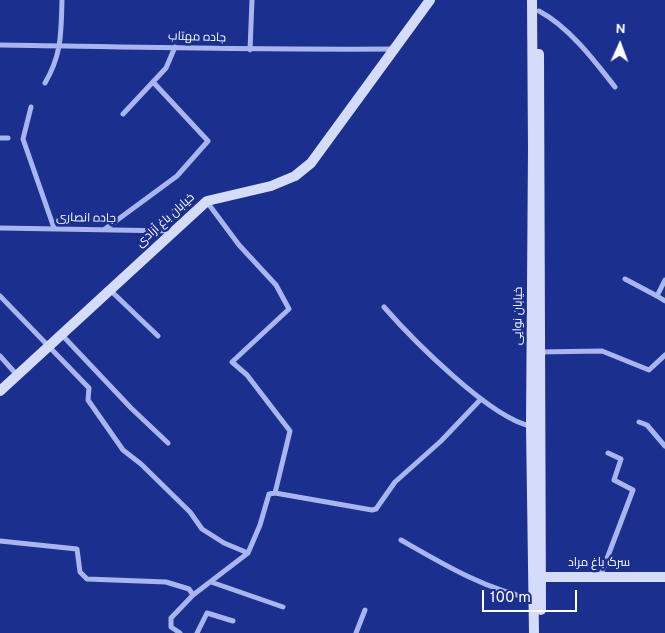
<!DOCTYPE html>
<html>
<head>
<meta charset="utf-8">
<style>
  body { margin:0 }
  #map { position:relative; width:665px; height:633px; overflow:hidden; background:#1b2f8f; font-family:Overpass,sans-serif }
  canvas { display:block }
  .north { position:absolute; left:595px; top:20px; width:50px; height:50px; -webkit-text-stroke:4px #1b2f8f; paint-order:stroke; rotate:2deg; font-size:14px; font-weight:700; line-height:20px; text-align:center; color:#fff }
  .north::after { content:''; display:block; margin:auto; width:18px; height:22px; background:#fff; clip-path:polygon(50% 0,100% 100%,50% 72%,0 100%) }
  .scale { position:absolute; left:482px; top:590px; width:95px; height:22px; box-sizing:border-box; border:2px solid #fff; border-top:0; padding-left:6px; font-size:15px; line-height:18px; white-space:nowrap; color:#fff; -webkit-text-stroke:4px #1b2f8f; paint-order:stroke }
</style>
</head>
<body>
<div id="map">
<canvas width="665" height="633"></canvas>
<div class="north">N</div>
<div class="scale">100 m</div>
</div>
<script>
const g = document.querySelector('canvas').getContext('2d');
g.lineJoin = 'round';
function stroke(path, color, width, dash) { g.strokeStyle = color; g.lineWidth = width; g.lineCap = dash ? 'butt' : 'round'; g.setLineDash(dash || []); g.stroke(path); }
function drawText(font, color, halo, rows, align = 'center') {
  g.font = font + ' Overpass,Cairo,sans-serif'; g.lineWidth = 5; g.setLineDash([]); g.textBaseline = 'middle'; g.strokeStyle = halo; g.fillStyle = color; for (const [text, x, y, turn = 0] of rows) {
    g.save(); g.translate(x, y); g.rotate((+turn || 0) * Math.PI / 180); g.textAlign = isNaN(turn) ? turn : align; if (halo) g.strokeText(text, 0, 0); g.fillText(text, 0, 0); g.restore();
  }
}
stroke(new Path2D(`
  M539,11C569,27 594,60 615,87
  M0,45C131,47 262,50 393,49
  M250,50L252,0
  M45,83C62,54 61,33 62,0
  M31,107L23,139L54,228
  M123,114L166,68L175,47
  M0,138H8
  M207,202L239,245L276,285L289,309L232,362L247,375L290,431L275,493
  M0,228L172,231
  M105,229L177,176L208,141L154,83
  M625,279L657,296
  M665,280L657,296L665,301
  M110,290L158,336
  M0,296L89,388L88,400L123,450L141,464L190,512L202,529L224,543L248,553
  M384,307C412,339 491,419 531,426
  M62,335L131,408L168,443
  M538,352L602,351L649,370L665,355
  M0,356L17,375
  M639,422L647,425L665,446
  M401,540C443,564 486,590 534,599
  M0,541L77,549L80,572L87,579L166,582L189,589L193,595
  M600,577L633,490L614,480L621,459L608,453
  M211,582L283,607
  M180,633L171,627V618L193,595L248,553L260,525L269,494L275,493L372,510L376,509L395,482L441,441L481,399
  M197,633L207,613L233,621
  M356,633L365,610`), '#a8b5ee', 5);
stroke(new Path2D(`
  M532,0L533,149L531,426L534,633
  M539,54L541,610
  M0,391L207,201L271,186L295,176L311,163L430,0
  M535,577H665`), '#d5dcfa', 10);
drawText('12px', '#fff', '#1b2f8f', [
  ["جاده مهتاب",197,38,2],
  ["جاده انصاری",86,219,1],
  ["خیابان باغ آزادی",166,221,-42],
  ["خیابان نوایی",519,316,-89],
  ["سرک باغ مراد",599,564]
]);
</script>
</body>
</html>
